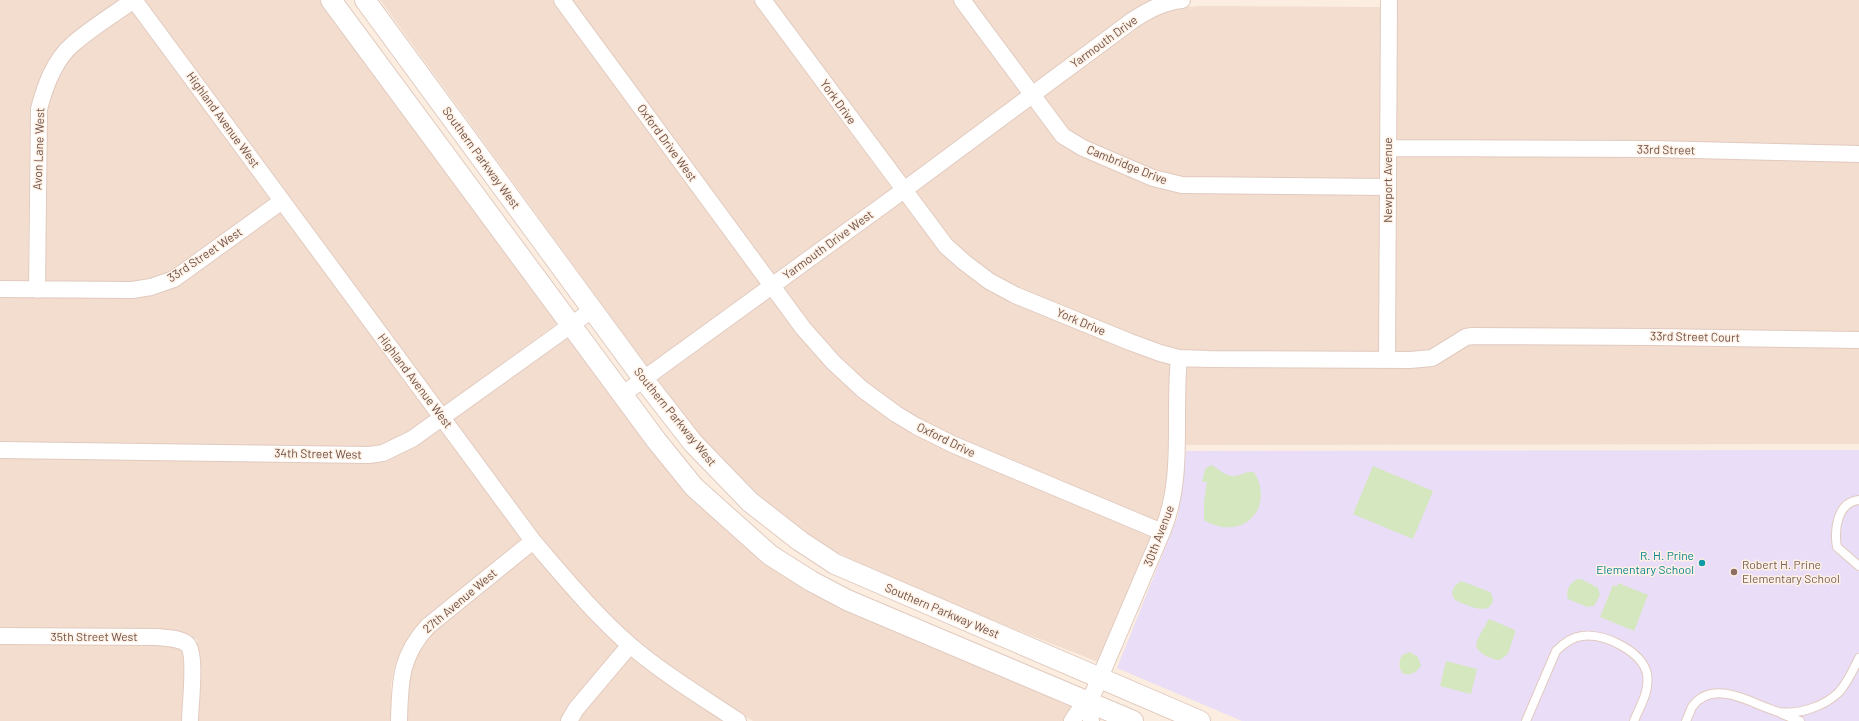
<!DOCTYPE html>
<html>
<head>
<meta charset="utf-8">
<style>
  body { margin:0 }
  canvas { display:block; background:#fbede0 }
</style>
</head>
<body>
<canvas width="1859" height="721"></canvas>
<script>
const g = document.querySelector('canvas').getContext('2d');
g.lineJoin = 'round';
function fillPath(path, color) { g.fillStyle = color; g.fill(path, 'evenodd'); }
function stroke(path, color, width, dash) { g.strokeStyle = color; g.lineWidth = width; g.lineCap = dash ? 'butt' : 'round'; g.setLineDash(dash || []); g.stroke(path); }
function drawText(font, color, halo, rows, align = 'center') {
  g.font = font + ' Barlow,sans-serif'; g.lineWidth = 3; g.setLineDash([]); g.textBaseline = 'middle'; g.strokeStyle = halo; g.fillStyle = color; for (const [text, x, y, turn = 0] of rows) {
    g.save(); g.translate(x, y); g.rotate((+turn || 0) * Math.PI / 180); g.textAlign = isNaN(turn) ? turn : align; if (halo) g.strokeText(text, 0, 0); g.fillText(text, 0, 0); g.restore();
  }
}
fillPath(new Path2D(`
  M0,0H120L66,40L52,56L42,74L35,91L30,109L28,282H0Z
  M145,0H322L559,322L444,406Z
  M380,0H552L761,285L648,367Z
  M572,0H753L892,189L774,275Z
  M773,0H953L1021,94L905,179Z
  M972,0H1153L1129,14L1034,84Z
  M1397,0H1859V146L1396,141Z
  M1199,6L1381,7L1380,180L1183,178L1156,171L1087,141L1069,131L1043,97L1155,15L1170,9Z
  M132,10L271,200L170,273L149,280L131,283L45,282L47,110L51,95L67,63L78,49Z
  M1030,106L1057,140L1150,185L1164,189L1200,193L1380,194L1379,352L1180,351L1133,336L1019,288L994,275L969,257L952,242L914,192Z
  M1396,156H1653L1859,161V333L1461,331L1429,351L1396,352Z
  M902,201L940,252L958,268L985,287L1170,363L1167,481L1164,505L1158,522L956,438L920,420L900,408L868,384L839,357L810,324L783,287Z
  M280,212L431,416L407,433L380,446L368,447L0,443V297H132Z
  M770,297L797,333L827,367L857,395L891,420L1152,536L1098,662L926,594L815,542L743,485L706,446L658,380Z
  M569,335L765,560L1074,705L1067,713L1063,721H753L659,659L635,639L608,614L540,537L453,419Z
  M1468,344H1653L1859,348V444L1184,445L1186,366L1436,365Z
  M440,428L522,540L421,621L411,632L401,650L394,668L391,686V721H198L201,662L199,649L196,643L198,640L192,638L189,634L186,635L0,628V458L386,460L403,453Z
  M532,552L568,593L619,645L569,705L560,721H407L408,687L410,671L415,656L425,640L434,631Z
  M0,643L157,644L173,646L181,649L185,662L181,721H0Z
  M631,656L724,721H578L583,713Z`), '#f2ddcf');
fillPath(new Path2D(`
  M1859,450V721H1242L1117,668L1178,516L1186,451Z`), '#eaddf7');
fillPath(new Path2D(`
  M1211,465C1219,469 1226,477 1235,476C1242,475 1247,471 1254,472C1276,508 1242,543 1204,520V501L1207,482H1202L1205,469Z
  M1373,466L1433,491L1413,539L1353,514Z
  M1577,579H1581L1598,588L1600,595L1594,606L1587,607L1568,599C1565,591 1570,583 1577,579Z
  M1461,581L1490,592L1493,598C1492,619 1465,604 1455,600C1449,592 1454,585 1461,581Z
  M1618,583L1648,595L1634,631L1600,617L1613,585L1617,587Z
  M1489,619L1515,630V633L1508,654L1500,660C1492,660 1480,654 1476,647L1477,640Z
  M1410,652L1418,657L1421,666C1416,672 1410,677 1402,673C1399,666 1398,663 1402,655Z
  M1446,661L1477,669L1471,694L1440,686Z`), '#d5e7bf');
const service = new Path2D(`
  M1859,500C1837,502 1834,530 1837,547L1859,566
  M1782,714L1800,721
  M1526,721L1556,651C1563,644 1572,637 1582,636C1604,633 1642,651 1647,674C1650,691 1640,706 1634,721
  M1686,721C1688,717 1690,711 1692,707C1709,682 1742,697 1762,706C1768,708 1774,711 1779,712C1799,715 1825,706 1839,692C1848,682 1853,670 1859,658`);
const minor = new Path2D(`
  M134,0L533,541C564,577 595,615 631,646C664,674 702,697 738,721
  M562,0L803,328L833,362L862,389L896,414L916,426L952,444L1162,532
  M763,0L946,246L964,262L989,281L1015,295L1130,342L1160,353L1179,358L1209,359L1410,360L1432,358L1466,337L1472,336L1653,337L1859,340
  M962,0L1063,136L1083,148L1153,178L1182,185L1388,187
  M1388,148L1653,149L1859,154
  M0,289L132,290L151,287L174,279L282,201
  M37,290L39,109C45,86 54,60 73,44C91,28 114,14 134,0
  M1387,360L1389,0
  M623,394L904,190L1133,20C1149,10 1163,2 1182,0
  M0,450L369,455L383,453L412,439L592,310
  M0,636L157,637C167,638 180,638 187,644C197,653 190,706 190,721
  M1089,703L1091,721
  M399,721C400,682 400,656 428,626L533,541
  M569,721L576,709L630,645
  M1072,721L1078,712L1089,703L1162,532C1185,479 1173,415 1179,358`);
const tertiary = new Path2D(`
  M331,0L656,440L694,487L770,555L811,581L847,600L1133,721
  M365,0L644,380L693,443L750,502L800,541L835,564L1200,721`);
stroke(service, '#e1cabf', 10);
stroke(minor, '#e1cabf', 18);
stroke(tertiary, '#e1cabf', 22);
stroke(service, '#fff', 8);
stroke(minor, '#fff', 16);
stroke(tertiary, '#fff', 20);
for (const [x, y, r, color] of [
  [1702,563,4,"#0f9aa8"],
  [1734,572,4,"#8d6e63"]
]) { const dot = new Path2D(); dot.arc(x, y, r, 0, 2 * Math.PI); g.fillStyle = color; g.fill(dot); stroke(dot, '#fef1e5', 1.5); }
drawText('12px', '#715148', '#fef1e5', [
  ["Yarmouth Drive",1104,42,-36],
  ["York Drive",838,102,54],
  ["Highland Avenue West",223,120,54],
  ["Oxford Drive West",667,143,54],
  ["Avon Lane West",39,149,-88],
  ["33rd Street",1666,150,1],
  ["Southern Parkway West",481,158,54],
  ["Cambridge Drive",1127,165,22],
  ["Newport Avenue",1388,180,-90],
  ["Yarmouth Drive West",828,245,-36],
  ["33rd Street West",205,255,-34],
  ["York Drive",1081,322,23],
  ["33rd Street Court",1695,337,1],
  ["Highland Avenue West",415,381,53],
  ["Southern Parkway West",675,417,51],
  ["Oxford Drive",946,440,26],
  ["34th Street West",318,454,1],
  ["30th Avenue",1159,536,-69],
  ["27th Avenue West",460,601,-40],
  ["Southern Parkway West",942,611,23],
  ["35th Street West",94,637]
]);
drawText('12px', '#0d838f', '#fef1e5', [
  ["R. H. Prine",1694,556],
  ["Elementary School",1694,570]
], 'right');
drawText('12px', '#785e54', '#fef1e5', [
  ["Robert H. Prine",1742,565],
  ["Elementary School",1742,579]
], 'left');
</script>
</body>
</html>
